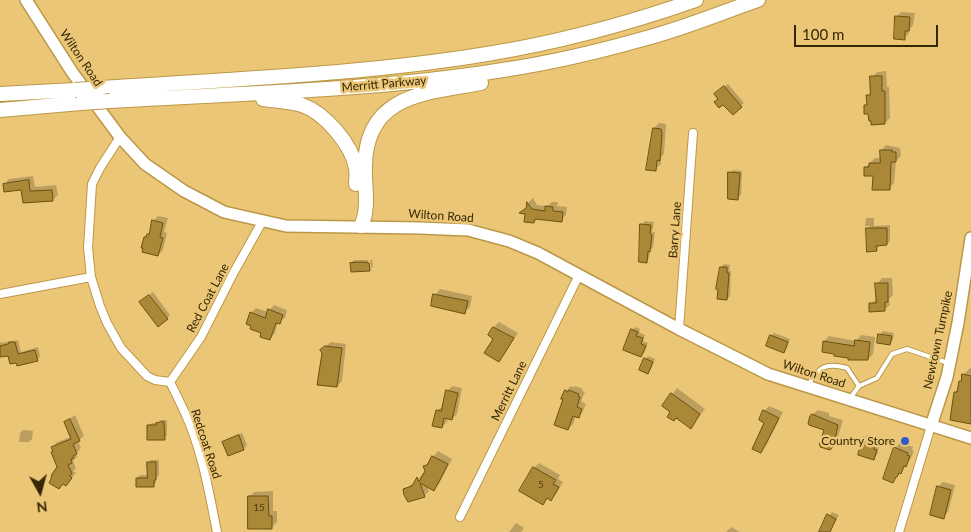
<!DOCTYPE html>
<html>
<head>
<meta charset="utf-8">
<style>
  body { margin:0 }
  #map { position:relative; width:971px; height:532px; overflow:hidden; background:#ebc677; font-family:Lato,sans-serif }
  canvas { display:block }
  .north { position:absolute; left:15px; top:467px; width:50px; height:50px; -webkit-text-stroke:4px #ebc677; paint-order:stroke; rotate:173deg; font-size:14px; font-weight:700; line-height:20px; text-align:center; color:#352704 }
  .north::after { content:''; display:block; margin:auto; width:18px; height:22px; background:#352704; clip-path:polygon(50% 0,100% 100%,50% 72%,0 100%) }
  .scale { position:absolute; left:794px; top:25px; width:144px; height:22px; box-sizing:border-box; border:2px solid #352704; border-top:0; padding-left:6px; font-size:15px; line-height:18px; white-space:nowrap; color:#352704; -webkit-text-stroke:4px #ebc677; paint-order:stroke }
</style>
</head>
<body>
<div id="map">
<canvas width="971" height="532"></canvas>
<div class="north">N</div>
<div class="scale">100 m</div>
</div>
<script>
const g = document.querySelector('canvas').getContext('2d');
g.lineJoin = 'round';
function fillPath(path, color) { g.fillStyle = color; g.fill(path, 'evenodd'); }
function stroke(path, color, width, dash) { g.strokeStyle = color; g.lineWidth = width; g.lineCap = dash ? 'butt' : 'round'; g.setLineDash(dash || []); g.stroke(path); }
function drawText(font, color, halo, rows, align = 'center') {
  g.font = font + ' Lato,sans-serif'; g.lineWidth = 5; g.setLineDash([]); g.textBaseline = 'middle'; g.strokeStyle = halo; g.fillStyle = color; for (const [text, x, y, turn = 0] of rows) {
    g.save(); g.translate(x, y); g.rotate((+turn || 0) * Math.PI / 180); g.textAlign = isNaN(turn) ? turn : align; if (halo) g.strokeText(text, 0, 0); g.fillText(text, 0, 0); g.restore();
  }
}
fillPath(new Path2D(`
  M901,12L915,13L913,25L910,29L909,33L904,38L896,17Z
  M886,71L887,87H889L890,118L885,123L865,106L868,103V95L872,91V77L877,72Z
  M728,84L744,103L731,113L720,99L719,91Z
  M659,123L666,124L664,154L661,157V164L655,169L654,128Z
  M886,145L900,148L901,156L896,161L894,183L889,188L865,168L875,158H881V151Z
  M733,170L742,171L741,195L737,198L730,173Z
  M33,176L35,187L56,185L58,195L53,200L22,188L4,185L9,179Z
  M533,198L537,205L547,206L552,202H558L557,206L567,207L566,215L561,220L538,218L534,222L528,207V203Z
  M158,216L168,218L164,232L167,233L163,250L158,255L145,237L150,232L153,221Z
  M866,218H874V226L890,225V241L887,244H879V247L876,250L868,229L870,226H865Z
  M645,221L654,222L652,232H655L653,247L650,250L649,258L646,261L642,224Z
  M354,260H368L369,269H371L370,270L351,263Z
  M370,260H372L373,267L371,268Z
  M724,264L730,265L729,271H731L730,296L727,299L721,267Z
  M882,278H892L893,295L889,299L890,305L884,310L870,304L877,299V284Z
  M440,289L472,296L470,307L464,312L435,295Z
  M153,292L170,315L167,318L144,299Z
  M274,305L287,310L285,318L278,322L275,333L270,339L263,332L251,313L256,308L268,312Z
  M499,322L518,333L504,355L499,360L494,327Z
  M635,327L640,329L639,332L645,335L643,341L648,343L644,353L641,356L632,330Z
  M883,331L894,333L893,340L890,344L879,335Z
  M774,333L790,339L787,348L784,351L771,336Z
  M861,335L875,337L873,354L868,359L835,353L824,341L829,336L856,341Z
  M18,340L21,352L38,347L40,356L37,360L17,361L9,355L0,356V341L1,343Z
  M331,342L346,344L342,381L337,386L321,350Z
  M648,356L655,359L651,369L648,372L645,359Z
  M970,368H971V422L955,393L959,388L963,375Z
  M452,386L462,388L457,414L452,419L448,418L447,422L442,427L437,410L444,406L447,391Z
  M571,386L574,387L575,386L583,389L582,391L585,392L581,401L586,404L583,411L578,417L576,416L573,424L568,429L566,391Z
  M677,388L705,409L691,427L664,406Z
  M769,406L783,412L766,446L761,451L766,422L764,411Z
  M818,410L829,413V416L843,420L837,440L830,449L825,429L811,416Z
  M75,415L84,436L78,441L81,448L76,454L77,457L73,461L76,468L73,471L76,473L66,485L53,447L57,442L71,437L65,422Z
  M161,420H167V435L164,439L148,426L152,423H158Z
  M23,430L33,431L32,439L29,442H19L20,433Z
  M242,433L247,445L244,449L228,454L224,442L227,439Z
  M867,435L878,438L876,446L879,447L877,455L874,458L864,438Z
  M900,443L913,447L912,450L914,451L910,460L893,481L895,448Z
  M438,451L452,459L439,484L434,489L427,486L429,491L424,496L405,490L410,485L416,483L423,473L424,476L426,471L425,466Z
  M151,460H159V475L156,478V483L153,486L137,478L140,475H148V463Z
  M539,463L560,475L558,479L563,482L556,494L551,499L549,498L543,503L534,468Z
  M943,482L955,485L948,512L943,517L938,487Z
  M273,491V511H277V522L272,527L249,497L254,492Z
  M832,512L839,515L830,532H819Z
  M516,523L524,528L521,532H509Z
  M731,527L740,532H726Z`), '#0003');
const building = new Path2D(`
  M895,16L910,17L909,31H905V40L894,39Z
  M870,76H882V91H885V124L871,125V121H869L868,114H864V105H867L866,95H870Z
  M724,86L742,107L733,115L723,105L719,108L714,102L718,99L714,94Z
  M653,128L661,129L662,134L660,161L657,160L656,171L646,170Z
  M880,150H892V152H896V162H891L890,190H872L873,176H864V167H869V163H880Z
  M728,172L740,173L738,200L728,199Z
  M29,180L30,191L52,190L53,201L23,203L21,190L4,192L3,184Z
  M527,202L532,209L545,211V206L553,207V211L563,212L562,222L535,219L534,223L524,222L525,214L519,213L526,208Z
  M152,220L163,223L160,237L163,238L158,256L142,252L143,248H141L144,237H146L147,234H149Z
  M640,224L651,225L650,234L652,235L650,252L648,251L647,263L639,262Z
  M866,228H887V245L876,246L877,251L867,252Z
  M363,262L369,263L370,271L351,272L350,263Z
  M720,267H727V273H729L727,300L717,299L718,290L716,289Z
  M875,283H888V302H885V311L869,312V303H876Z
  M433,294L468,301L465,314L431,306Z
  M149,295L168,319L158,327L139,302Z
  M268,309L283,315L280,324L276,323L270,340L260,337L261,333L250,329L251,326L246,324L250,312L265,318Z
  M493,327L514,338L499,362L484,353L493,339L488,335Z
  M631,329L638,332L636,336L643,338L641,344L646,346L641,357L623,350Z
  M878,334L892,336L890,345L877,343Z
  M770,335L788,342L784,353L766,346Z
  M855,340L870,342L868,360H848V358L834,356V354L822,352L823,341L854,346Z
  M9,342H15L18,354L35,350L38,361L17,366L16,363L10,364L8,356L0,357V346L8,344Z
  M325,346L342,348L337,387L317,385L322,353L320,350Z
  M644,358L653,362L648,374L639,370Z
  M962,374L971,376V424L950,420L954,392H957L959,381H961Z
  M446,390L458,393L452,420L444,418L442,428L432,426L436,410L441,411Z
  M565,390L568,392L569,390L579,394L578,396L580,397L577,407L582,409L579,418L573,416L568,430L554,425L563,399H561Z
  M671,393L700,414L691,429L676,418L674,421L667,417L670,412L662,406Z
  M763,410L779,418L761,453L752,449L764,423L759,420Z
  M812,414L838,425L833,447L830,450L820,447L821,446L819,445L824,430L809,425L808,423L810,416Z
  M70,419L80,441L73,444L77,454L73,456L74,458L71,459L72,463L68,465L72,473L70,476L72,478L66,486L63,484L59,489L49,483L51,479L52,474L57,467L51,452L53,451L51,447L71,439L64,422Z
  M164,422L165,440H147V425H156V423Z
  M239,435L244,450L228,456L222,442Z
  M863,437L876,441L874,449L877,450L874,460L858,455Z
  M894,447L908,453L907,455L910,456L906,467L904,466L901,474L899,473L897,477H896L893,483L883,479Z
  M432,456L448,464L434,491L420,483L425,497L408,502L404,495L403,489L412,486L417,477L419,482L425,471L423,466L427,465Z
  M147,462H156V480H154V487H136V478H147Z
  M533,467L556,480L553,484L559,487L551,501L547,498L543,505L519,491Z
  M937,486L951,490L944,519L930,515Z
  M248,496H268L269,516H272V529H248Z
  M827,514L836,519L830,532H819Z`);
fillPath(building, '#ab8837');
stroke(building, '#6a510e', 1);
const lane = new Path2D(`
  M808,385C819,367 825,362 847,368L859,386
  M851,397L859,386L877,378L892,354L907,349L948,363`);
const street = new Path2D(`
  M120,137L100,168L92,184L88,248L91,277L100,306L107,323L121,348L147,376L155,380L170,382
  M0,294L91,277
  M679,329L693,133
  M170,382L201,337L234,272L262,222
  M170,382C175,392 180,402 185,413C202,450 209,492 217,532
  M460,517L579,275
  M899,532L931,426`);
const secondary = new Path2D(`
  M26,0L72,72L120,137L145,164L184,191L224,212L286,226L420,228L468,230L509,241L538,253L679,329L768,374L971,438
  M931,426L947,377L958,323L971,238`);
const highway = new Path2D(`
  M101,88C230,79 359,75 487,54C556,43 630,23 696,0
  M0,94L75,90
  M263,99C276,101 289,101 302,105C325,113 352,145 356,168C357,173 356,179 356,184
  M110,101C241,93 373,91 503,70C550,63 597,52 643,39C682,29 720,13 758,0
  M0,110L81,103
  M361,226C370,208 364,185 365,166C366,94 426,93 481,83`);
stroke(lane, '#bb9848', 6);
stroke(street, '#bb9848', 10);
stroke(secondary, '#bb9848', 14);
stroke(highway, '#bb9848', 16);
stroke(lane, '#fff', 4);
stroke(street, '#fff', 8);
stroke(secondary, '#fff', 11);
stroke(highway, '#fff', 14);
const highwayBridge = new Path2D(`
  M75,90L101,88
  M81,103L110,101`);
stroke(highwayBridge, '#bb9848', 16, []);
stroke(highwayBridge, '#fff', 14);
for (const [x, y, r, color] of [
  [905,441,5,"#325bca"]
]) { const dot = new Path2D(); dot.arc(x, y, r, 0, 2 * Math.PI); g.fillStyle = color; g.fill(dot); stroke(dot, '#ebc677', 2); }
drawText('10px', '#523f11', null, [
  ["5",541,485],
  ["15",259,508]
]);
drawText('12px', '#352704', '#ebc677', [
  ["Wilton Road",81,58,56],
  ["Merritt Parkway",384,84,-5],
  ["Wilton Road",441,216,4],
  ["Barry Lane",675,230,-86],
  ["Red Coat Lane",208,298,-62],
  ["Newtown Turnpike",938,340,-78],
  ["Wilton Road",814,374,18],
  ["Merritt Lane",509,391,-64],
  ["Redcoat Road",206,444,72]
]);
drawText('12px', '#352704', '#ebc677', [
  ["Country Store",895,441]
], 'right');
</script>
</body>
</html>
